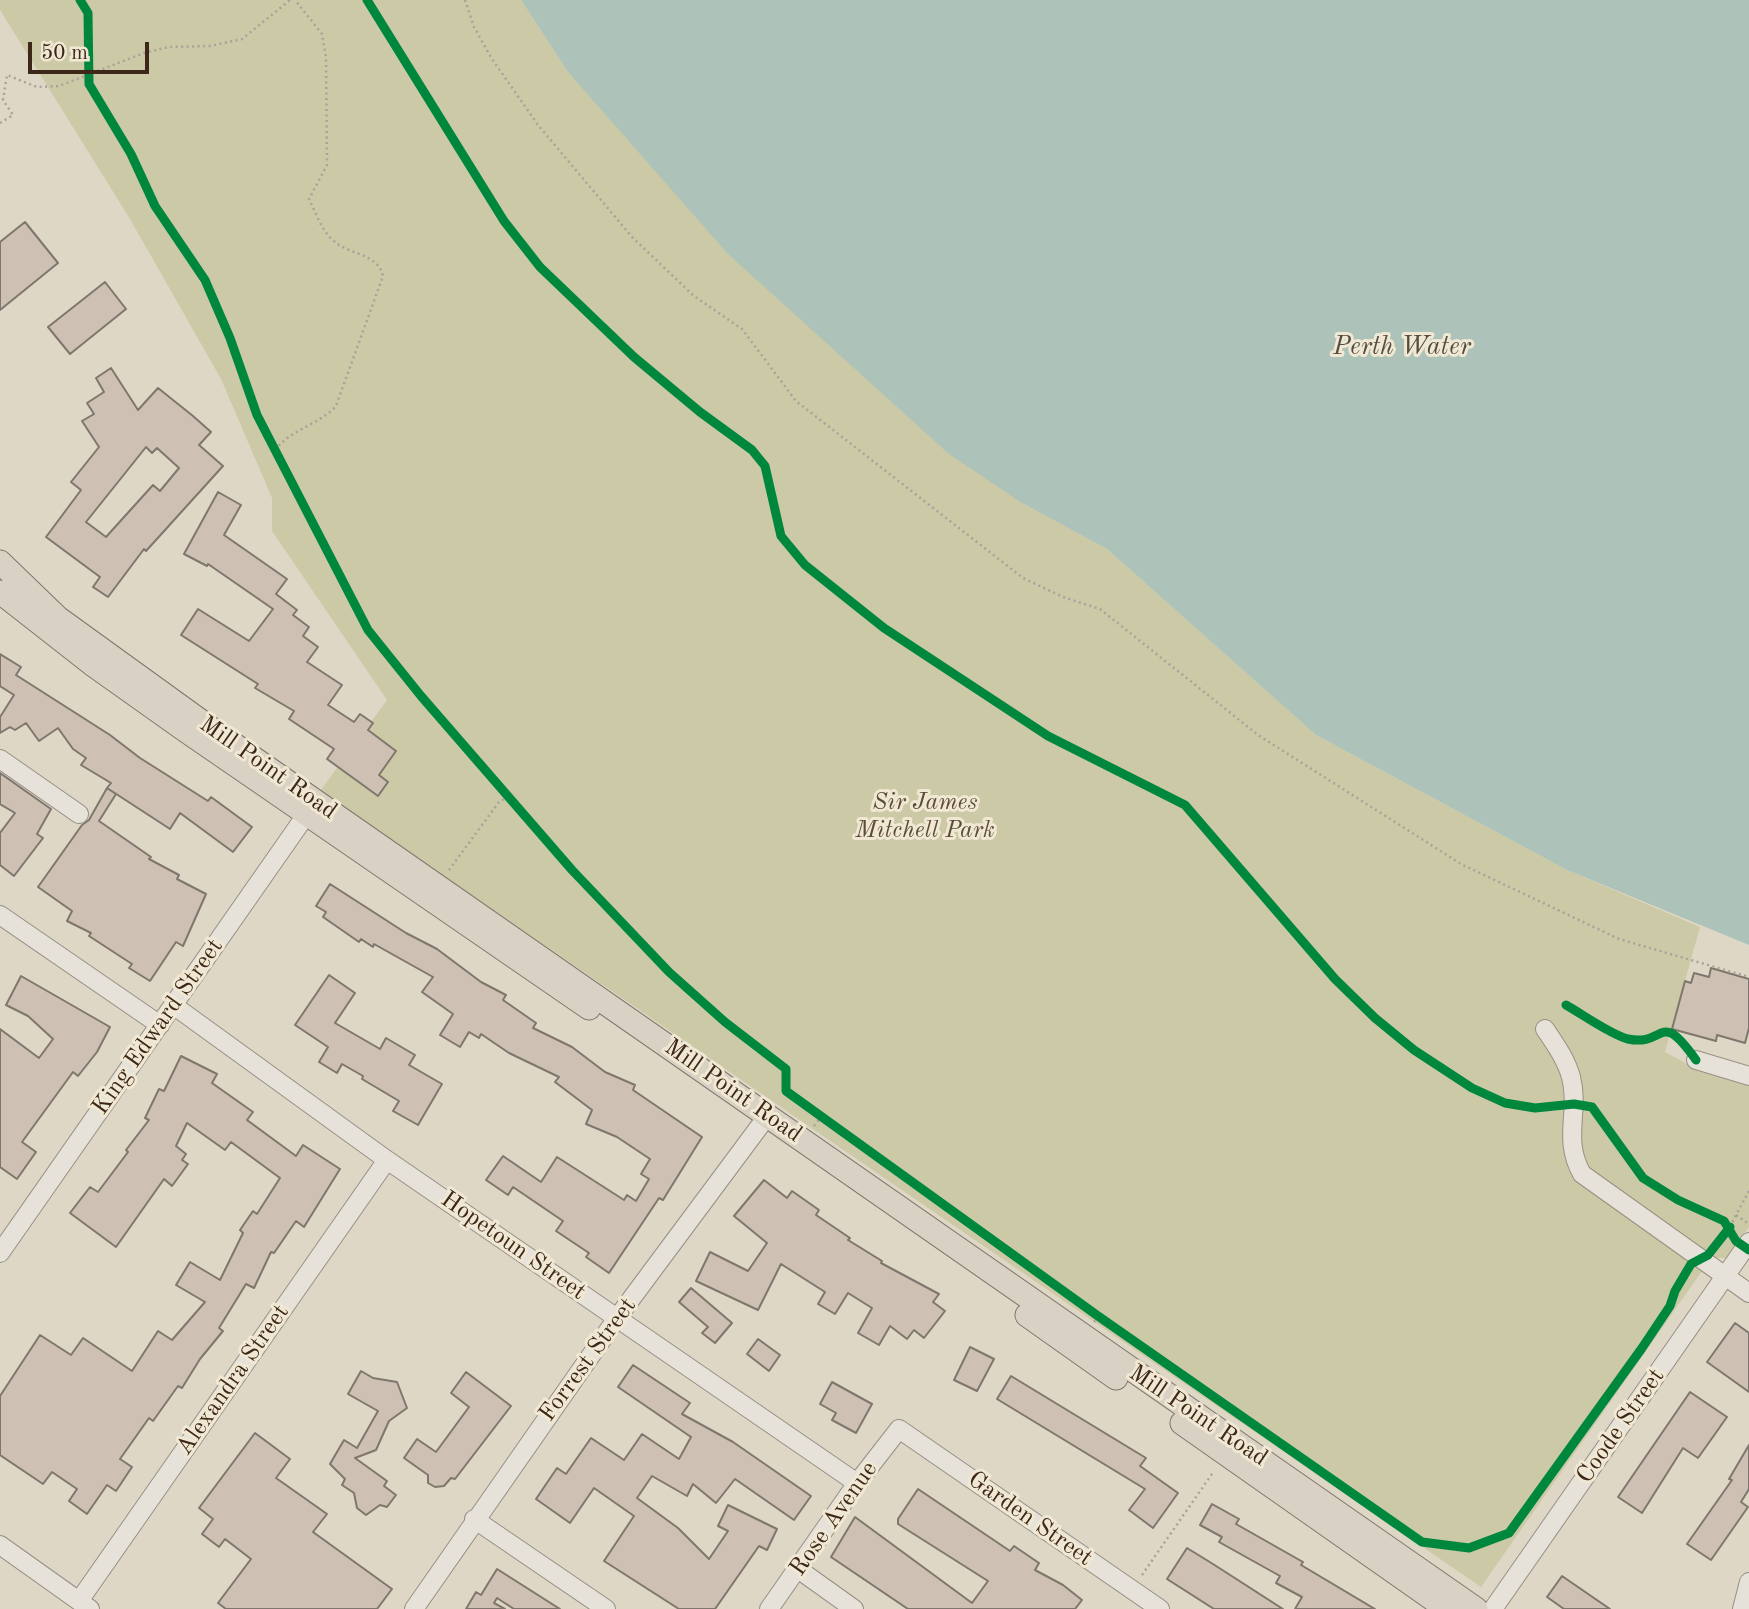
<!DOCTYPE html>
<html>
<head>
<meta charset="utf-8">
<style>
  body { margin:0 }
  #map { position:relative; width:1749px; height:1609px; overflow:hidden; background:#ded7c6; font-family:"Old Standard TT",serif }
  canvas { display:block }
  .scale { position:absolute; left:28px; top:42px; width:121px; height:32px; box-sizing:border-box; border:4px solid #3c2719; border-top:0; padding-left:9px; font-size:21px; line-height:24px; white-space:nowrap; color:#3c2719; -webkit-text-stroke:5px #f0e8d3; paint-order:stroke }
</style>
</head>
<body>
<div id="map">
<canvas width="1749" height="1609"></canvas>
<div class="scale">50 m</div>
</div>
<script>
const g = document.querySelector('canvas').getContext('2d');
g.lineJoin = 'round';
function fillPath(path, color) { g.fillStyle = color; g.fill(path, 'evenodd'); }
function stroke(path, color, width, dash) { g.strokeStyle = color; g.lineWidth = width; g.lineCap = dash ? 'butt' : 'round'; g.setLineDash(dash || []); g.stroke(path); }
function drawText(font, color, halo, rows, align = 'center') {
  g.font = font + ' "Old Standard TT",serif'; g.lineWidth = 6; g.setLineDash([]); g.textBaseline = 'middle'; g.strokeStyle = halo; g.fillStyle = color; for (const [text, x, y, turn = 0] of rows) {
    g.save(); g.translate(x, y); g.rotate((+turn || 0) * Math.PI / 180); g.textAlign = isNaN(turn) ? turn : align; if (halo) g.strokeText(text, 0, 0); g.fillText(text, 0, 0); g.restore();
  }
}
fillPath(new Path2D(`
  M0,0H521L568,72L1022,503L1107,549L1316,735L1567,870L1700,927L1665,1052L1699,1070L1749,1083V1227L1727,1258H1711L1481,1587L320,791L387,700L272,531V498L221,379L130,219L0,10Z`), '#ccc9a6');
fillPath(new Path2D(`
  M521,0H1749V945L1567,870L1316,735L1107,549L1022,503L949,454L728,254L568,72Z`), '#adc3b9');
const building = new Path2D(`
  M25,222L58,263L0,310V242Z
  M105,282L126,309L70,354L48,327Z
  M111,368L138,410L158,388L193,416L211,432L199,445L223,466L146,551L144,549L108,597L93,587L100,577L46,537L81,490L71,482L99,447L82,421L94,414L87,403L104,392L96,378ZM146,447L152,453L157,448L179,468L160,491L153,485L106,537L86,522Z
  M218,492L241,505L224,535L287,579L276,594L297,610L293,615L309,627L303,636L318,647L307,662L342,685L328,705L354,722L360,714L373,723L368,730L396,751L379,775L388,782L378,796L327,759L334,749L289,719L294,711L255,688L258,684L181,635L198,609L249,641L273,609L208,564L207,566L184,554Z
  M0,654L21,667L16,675L110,735L140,758L208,801L211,797L252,827L233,852L180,813L170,829L107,788L111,783L81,765L86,758L73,749L58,728L39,741L26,723L15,730L10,727L0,733V717L14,695L0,686Z
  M0,773L51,809L37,834L43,838L14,876L0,865V833L15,813L0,804Z
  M107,788L116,794L99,821L151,857L149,859L179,875L177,879L206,894L183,946L176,942L150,981L129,968L132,964L89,936L91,933L67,921L72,911L38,887L82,825L89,820Z
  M330,884L406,933L437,949L481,982L506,995L503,1000L536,1023L533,1028L572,1047L605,1072L635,1085L633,1090L702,1137L663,1200L659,1198L609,1273L586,1257L589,1253L556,1231L563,1221L513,1187L508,1195L486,1180L503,1156L541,1182L557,1157L624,1200L627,1195L636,1201L649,1179L641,1174L650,1159L617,1137L586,1124L592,1110L555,1082L559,1077L509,1053L481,1034L479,1038L469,1032L460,1047L440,1035L453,1014L422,992L433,977L374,944L373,947L361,939L359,942L323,917L326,912L316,906Z
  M1711,968L1749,979V1028L1745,1043L1717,1035L1716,1041L1672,1029L1685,981L1691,983L1694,973L1709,977Z
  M329,975L355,993L335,1023L380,1049L386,1038L415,1055L409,1065L442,1084L418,1125L393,1111L399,1101L362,1079L363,1076L342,1064L337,1073L319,1062L328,1047L295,1025Z
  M21,976L110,1027L97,1052L78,1076L73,1072L22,1142L36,1152L17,1179L0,1167V1029L39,1058L53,1039L28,1016L6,1005Z
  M181,1056L217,1074L212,1083L253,1112L247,1120L296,1156L303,1145L340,1169L304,1227L296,1221L274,1253L271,1252L254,1288L246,1284L219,1328L223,1331L200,1359L182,1388L178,1386L153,1421L149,1418L120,1459L132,1467L116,1491L107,1485L87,1514L69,1501L77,1489L52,1472L43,1484L0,1455V1396L40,1335L71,1355L83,1338L132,1371L158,1331L172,1340L205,1302L176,1285L190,1262L220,1280L243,1233L240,1230L253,1211L257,1214L280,1178L231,1142L225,1150L187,1123L176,1146L186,1154L182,1160L188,1164L172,1186L164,1179L116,1247L70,1213L90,1187L98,1192L128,1152L126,1150L149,1120L145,1118L159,1089L164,1091Z
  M764,1180L787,1198L792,1191L819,1210L816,1215L850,1238L848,1240L882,1261L881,1263L939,1294L933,1302L945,1311L924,1338L914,1330L907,1339L890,1326L879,1345L858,1333L872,1308L848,1293L835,1314L818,1304L825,1292L781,1264L758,1310L696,1281L710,1252L748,1271L767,1243L734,1216Z
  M691,1288L732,1323L715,1343L702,1333L708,1327L679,1302Z
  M1735,1323L1749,1333V1392L1707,1362Z
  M758,1339L780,1355L769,1371L747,1354Z
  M970,1347L994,1359L977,1391L954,1380Z
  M633,1365L690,1403L682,1414L733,1442L811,1496L794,1520L735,1479L716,1503L693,1484L687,1496L652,1476L637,1498L678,1528L709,1559L728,1531L718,1526L728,1505L777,1529L767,1550L759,1546L715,1609H679L604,1561L634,1516L594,1488L570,1523L536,1499L557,1468L566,1474L591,1438L624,1460L642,1434L679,1459L691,1437L618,1387Z
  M361,1371L373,1378L397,1382L407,1408L389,1421L376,1450L355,1458L387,1481L384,1486L396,1495L387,1507L380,1505L366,1515L357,1508L354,1493L342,1485L345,1479L330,1464L344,1440L357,1448L378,1411L348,1394Z
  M466,1372L511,1406L455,1479L451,1478L444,1486L435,1487L428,1483V1475L404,1458L417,1439L436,1452L469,1407L451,1393Z
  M1011,1376L1146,1458L1140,1466L1178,1493L1153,1528L1129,1510L1145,1489L997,1399Z
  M832,1382L872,1404L856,1433L832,1420L836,1413L820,1404Z
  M1690,1392L1727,1417L1698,1458L1683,1448L1642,1513L1618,1497Z
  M255,1433L290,1459L276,1478L327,1514L313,1532L392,1589L377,1609H226L218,1603L251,1559L225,1539L219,1547L202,1534L213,1519L199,1508Z
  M1749,1445V1489L1741,1502L1748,1507L1711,1560L1687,1544L1732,1480L1729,1479Z
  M918,1489L1010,1551L1014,1546L1039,1563L1035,1570L1063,1585L1082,1600L1075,1609H908L831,1557L855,1517L972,1603L988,1581L898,1524V1519Z
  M1212,1504L1239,1519L1236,1524L1303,1562L1301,1565L1375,1609H1295L1302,1597L1276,1583L1280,1576L1219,1542L1222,1537L1200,1525Z
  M1187,1548L1213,1564L1283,1609H1214L1167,1579Z
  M497,1569L560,1609H514L497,1598L494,1603L505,1609H466L476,1592L481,1595Z
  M1562,1576L1610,1609H1564L1547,1597Z`);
fillPath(building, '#cec0b2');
stroke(building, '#7f776d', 2);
const minor = new Path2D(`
  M0,759L79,814
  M0,915L160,1025
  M173,1005L387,1160L857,1483
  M1545,1029C1555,1044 1566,1059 1571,1077C1580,1112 1562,1139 1582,1174L1749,1293
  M1696,1060L1749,1076
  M0,1253L313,805
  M474,1519L606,1609
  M0,1545L90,1609
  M798,1569L854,1609
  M79,1601L387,1160
  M414,1609L617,1318L768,1115
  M769,1609L857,1483L899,1429L1160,1609
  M1493,1609L1749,1242
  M1742,1609L1749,1582`);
const major = new Path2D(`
  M0,562L58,618L213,730L1476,1609
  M0,592L92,664L185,730L589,1008
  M1027,1315L1116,1378
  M1182,1423L1447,1609`);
stroke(minor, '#968f84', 20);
stroke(major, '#7f776d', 25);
stroke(new Path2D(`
  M465,0L474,27L492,59L538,125L632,237L694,296L742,329L796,401L1023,578L1063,597L1100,609L1258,735L1461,864L1619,939L1749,977
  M0,123L13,115L3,100L7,75L37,87L59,86L144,53L169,47L210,46L242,39L290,0
  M275,450C291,429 319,425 336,406L383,276C378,254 351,255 335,242C322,232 316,213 309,199L327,165L326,57L322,34L295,0
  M449,870L499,802L508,797
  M814,1126L822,1116
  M1749,1191L1736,1215L1749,1224
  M1730,1227L1736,1215
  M1094,1322L1098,1316
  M1142,1575L1214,1471`), '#a8a29b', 2.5, [2, 3.5]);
stroke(minor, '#e6e2d9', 18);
stroke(major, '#d9d2c4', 23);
stroke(new Path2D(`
  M80,0L88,13L89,84L131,154L155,206L205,280L230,338L257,415L368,630L421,696L572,870L669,972L725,1022L786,1069V1091L1098,1316L1422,1542L1469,1548L1509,1533L1642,1348L1670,1306L1675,1291L1691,1264L1708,1255L1730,1227
  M367,0L504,221L540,267L634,357L700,412L752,450L765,466L781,536L805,565L884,628L1048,736L1185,805L1335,979L1375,1018L1414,1050L1472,1088L1505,1103L1535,1108L1574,1104L1592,1107L1643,1178L1678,1200L1724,1221L1736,1241L1749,1250
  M1566,1005C1582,1014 1611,1035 1628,1039C1667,1047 1658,1007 1696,1060`), '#00873e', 9);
drawText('24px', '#3c2719', '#f0e8d3', [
  ["Mill Point Road",268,768,35],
  ["King Edward Street",158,1027,-55],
  ["Mill Point Road",733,1091,35],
  ["Hopetoun Street",513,1246,35],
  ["Forrest Street",588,1360,-54],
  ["Alexandra Street",233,1380,-55],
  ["Mill Point Road",1198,1416,34],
  ["Coode Street",1621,1426,-55],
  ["Rose Avenue",834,1519,-55],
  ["Garden Street",1030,1519,35]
]);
drawText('italic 24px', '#5c4d36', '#f0e8d3', [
  ["Sir James",925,803],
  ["Mitchell Park",925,831]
]);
drawText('italic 26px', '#534c40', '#f0e8d3', [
  ["Perth Water",1402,347]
]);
</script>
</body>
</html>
